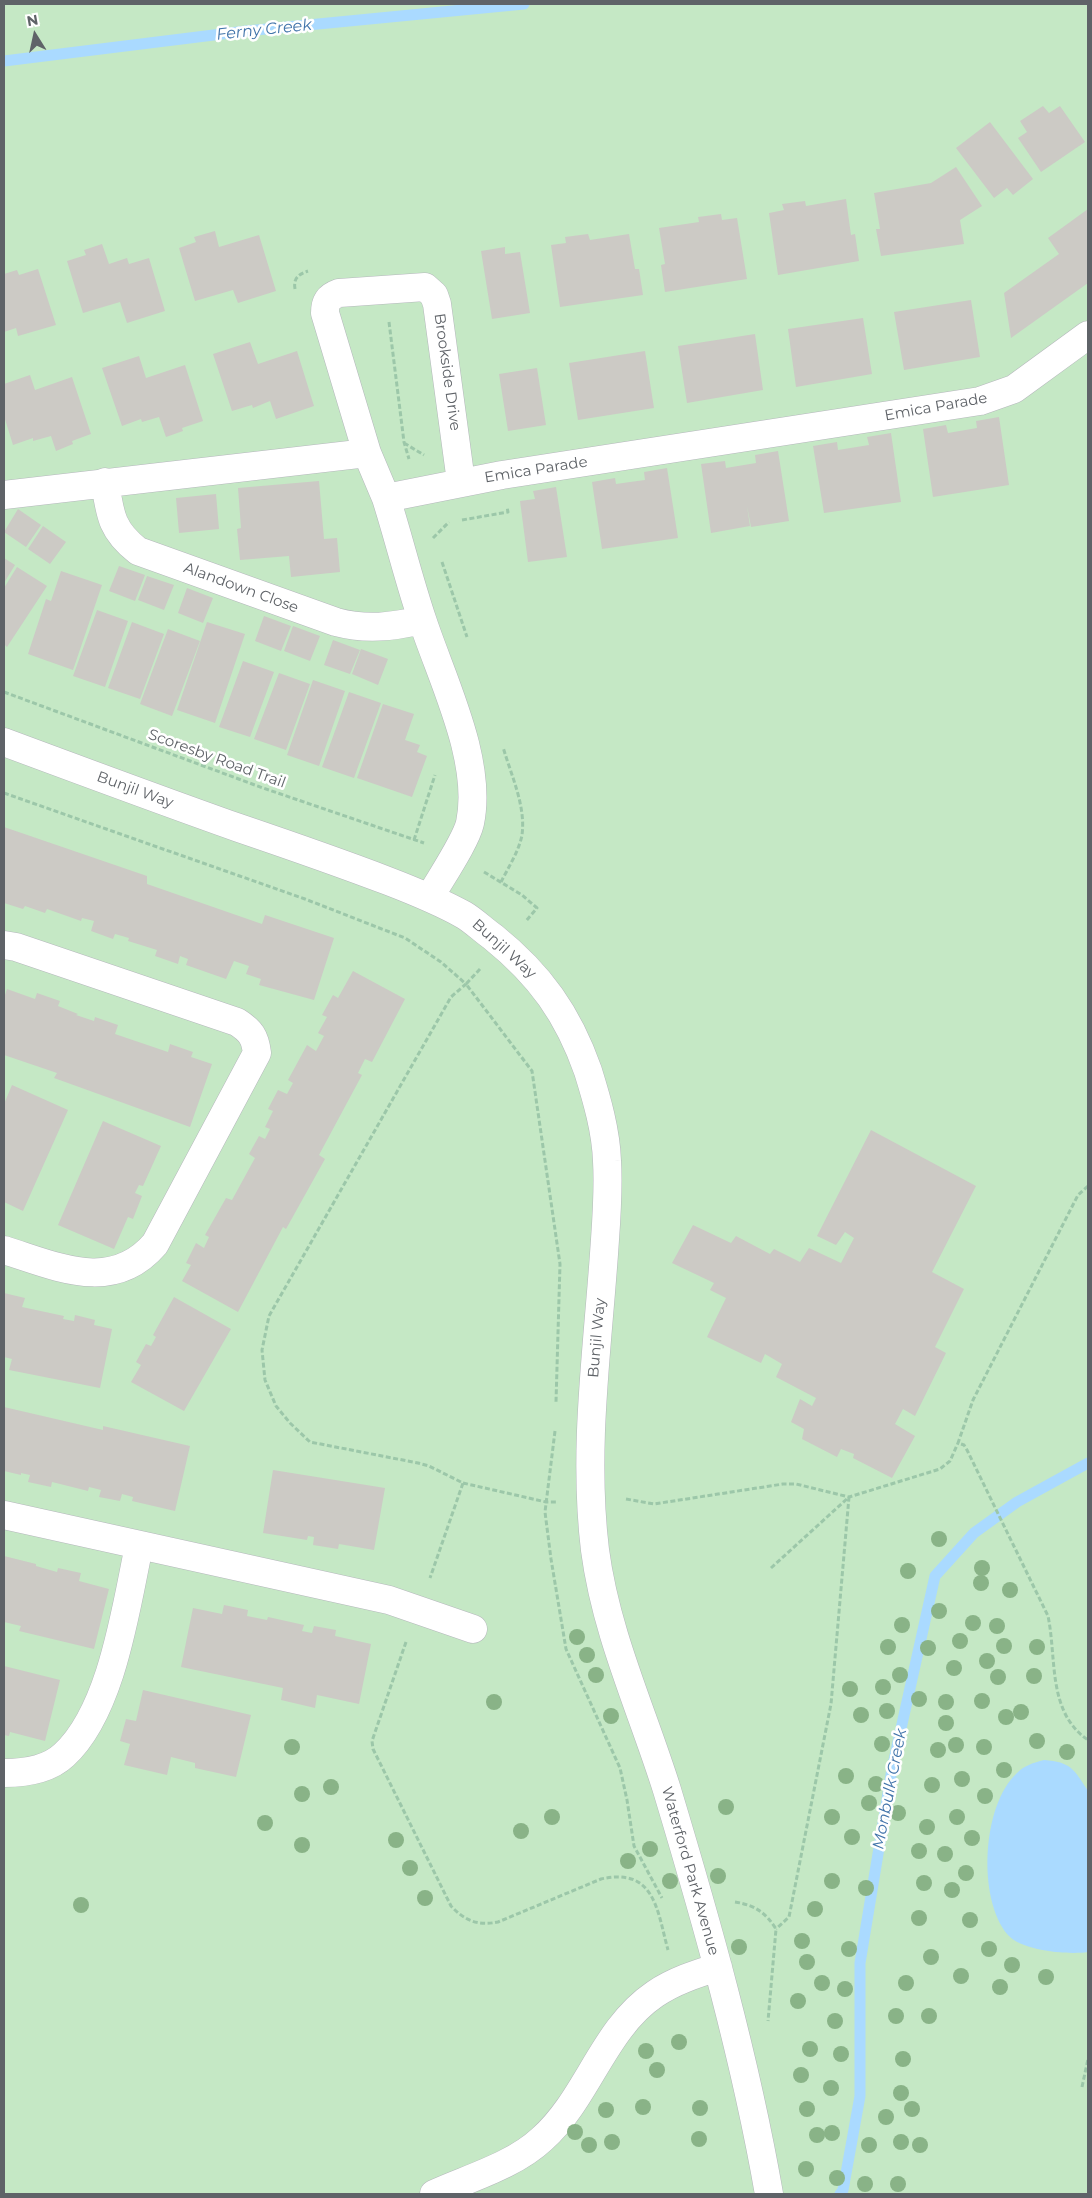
<!DOCTYPE html>
<html>
<head>
<meta charset="utf-8">
<style>
  body { margin:0 }
  #map { position:relative; width:1092px; height:2198px; overflow:hidden; background:#f1efe8; font-family:Montserrat,sans-serif }
  canvas { display:block }
  .frame { position:absolute; inset:0; border:5px solid #5f6368; pointer-events:none }
  .north { position:absolute; left:10px; top:10px; width:50px; height:50px; -webkit-text-stroke:4px #fff; paint-order:stroke; rotate:350deg; font-size:14px; font-weight:700; line-height:20px; text-align:center; color:#5f6368 }
  .north::after { content:''; display:block; margin:auto; width:18px; height:22px; background:#5f6368; clip-path:polygon(50% 0,100% 100%,50% 72%,0 100%) }
</style>
</head>
<body>
<div id="map">
<canvas width="1092" height="2198"></canvas>
<div class="frame"></div>
<div class="north">N</div>
</div>
<script>
const g = document.querySelector('canvas').getContext('2d');
g.lineJoin = 'round';
function fillPath(path, color) { g.fillStyle = color; g.fill(path, 'evenodd'); }
function stroke(path, color, width, dash) { g.strokeStyle = color; g.lineWidth = width; g.lineCap = dash ? 'butt' : 'round'; g.setLineDash(dash || []); g.stroke(path); }
function drawText(font, color, halo, rows, align = 'center') {
  g.font = font + ' Montserrat,sans-serif'; g.lineWidth = 5; g.setLineDash([]); g.textBaseline = 'middle'; g.strokeStyle = halo; g.fillStyle = color; for (const [text, x, y, turn = 0] of rows) {
    g.save(); g.translate(x, y); g.rotate((+turn || 0) * Math.PI / 180); g.textAlign = isNaN(turn) ? turn : align; if (halo) g.strokeText(text, 0, 0); g.fillText(text, 0, 0); g.restore();
  }
}
fillPath(new Path2D(`
  M4,4H1088V2194H4Z`), '#c5e8c5');
fillPath(new Path2D(`
  M1044,1760C1071,1762 1074,1769 1088,1791V1952C1068,1955 1022,1951 1008,1935C977,1899 982,1805 1017,1773C1025,1765 1033,1763 1044,1760Z`), '#aadaff');
stroke(new Path2D(`
  M4,61L246,31L524,4
  M840,2194L843,2190L860,2096V1963L892,1769L935,1576L974,1533L1017,1502L1088,1463`), '#aadaff', 11);
fillPath(new Path2D(`
  M1043,106L1049,113L1060,106L1085,142L1041,172L1018,138L1027,132L1020,121Z
  M990,122L1033,179L1013,195L1007,188L994,198L956,148Z
  M956,167L982,206L960,220L964,244L881,256L876,229H880L874,193L931,183Z
  M846,199L851,235L855,234L859,261L778,275L769,213L784,210L782,204L805,201L806,206Z
  M1088,209V283L1011,338L1004,293L1059,254L1048,238Z
  M721,214L722,220L737,218L747,279L665,292L661,265L665,264L659,228L699,222L698,217Z
  M215,231L219,247L259,235L276,291L238,303L233,290L195,301L179,248L196,242L194,237Z
  M588,234L590,240L629,234L635,269H639L643,295L560,307L551,245L566,243L565,237Z
  M102,244L109,264L127,258L129,264L149,258L165,311L127,323L120,302L83,313L67,261L86,255L84,250Z
  M505,247V254L520,252L530,313L492,319L481,251Z
  M38,269L56,325L18,336L16,328L4,332V274L17,270L19,275Z
  M971,300L980,357L904,370L894,312Z
  M863,318L872,374L796,387L788,329Z
  M755,334L763,390L687,403L678,346Z
  M250,342L258,364L297,351L314,406L276,419L270,401L253,408L252,405L232,411L213,354Z
  M645,351L654,408L578,420L569,363Z
  M139,356L146,378L185,365L203,421L182,428L183,431L166,437L159,417L142,422L141,419L122,426L102,368Z
  M537,368L546,425L508,431L499,374Z
  M30,375L35,390L72,377L91,434L72,441L73,444L56,451L51,436L33,441V438L13,445L4,416V384Z
  M999,417L1009,485L933,497L923,429L946,425L948,433L977,428L976,421Z
  M891,433L901,502L824,513L813,446L837,442L838,450L869,445L867,437Z
  M778,451L789,521L751,527L747,506L750,526L711,533L701,464L725,461L726,468L756,463L755,455Z
  M667,468L678,538L602,549L592,482L615,478L616,484L630,482L645,480L644,472Z
  M319,481L324,539L337,538L340,572L291,577L289,556L240,560L237,529L241,528L238,488Z
  M556,487L567,557L528,562L520,501L535,499L533,491Z
  M216,494L219,529L179,533L176,498Z
  M18,509L41,525L26,547L4,532Z
  M43,526L66,542L50,564L28,549Z
  M4,558L15,565L4,583Z
  M119,566L145,575L135,601L109,591Z
  M17,567L47,586L7,647L4,644V588Z
  M61,571L102,585L73,670L28,654L46,599L51,601Z
  M147,576L174,585L164,610L138,600Z
  M187,588L213,598L203,623L178,613Z
  M97,610L128,621L105,687L73,676Z
  M264,616L291,626L281,651L255,641Z
  M132,622L164,634L140,699L108,688Z
  M207,622L245,634L215,723L177,710Z
  M293,626L320,636L310,661L284,651Z
  M168,629L200,641L172,716L140,704Z
  M333,640L360,650L350,674L324,665Z
  M361,649L388,659L378,685L352,674Z
  M243,661L274,672L250,737L219,727Z
  M279,673L310,684L286,750L254,739Z
  M313,680L345,691L319,766L287,755Z
  M349,692L381,703L354,778L322,767Z
  M383,704L414,714L405,740L420,745L417,752L427,756L412,797L357,778Z
  M4,827L147,876V884L262,924L265,915L334,938L314,1000L259,985L261,979L246,974L249,966L234,961L226,979L186,965L188,959L180,956L178,964L155,956L157,950L128,941L129,938L115,934L113,939L91,931L94,921L82,918L81,921L47,909L45,913L25,906L23,909L4,903Z
  M353,971L405,999L372,1062L365,1059L358,1073L362,1075L319,1155L325,1159L286,1229L283,1227L238,1312L182,1281L191,1265L186,1263L196,1243L204,1248L209,1237L205,1235L226,1198L232,1200L255,1158L249,1154L259,1136L265,1139L270,1129L265,1127L273,1111L268,1109L278,1090L287,1094L293,1083L288,1080L307,1045L316,1051L324,1036L318,1033L327,1017L322,1015L333,995L338,998Z
  M7,989L35,999L37,993L60,1001L58,1006L78,1014L76,1015L94,1021L95,1017L118,1025L115,1034L168,1052L170,1044L193,1052L191,1057L212,1064L190,1127L54,1078L57,1073L4,1055V998Z
  M12,1085L68,1110L23,1211L4,1202V1104Z
  M103,1121L161,1146L143,1186L139,1185L135,1193L142,1196L133,1219L128,1217L114,1249L58,1225Z
  M871,1130L976,1186L932,1272L964,1289L935,1347L946,1353L915,1416L903,1409L895,1424L915,1436L892,1478L853,1458L854,1454L841,1449L837,1457L802,1439L804,1429L791,1422L800,1399L812,1406L816,1398L776,1377L782,1364L765,1354L761,1363L707,1337L726,1298L710,1290L714,1283L672,1263L693,1225L731,1243L736,1236L770,1254L774,1249L800,1262L809,1248L841,1263L854,1238L845,1232L836,1245L817,1236Z
  M4,1293L25,1298L22,1307L64,1316L63,1319L74,1321L75,1315L95,1320L94,1325L112,1329L100,1388L9,1370L12,1359L4,1357Z
  M174,1297L231,1329L184,1411L131,1382L141,1365L136,1362L146,1344L151,1346L156,1337L153,1335Z
  M4,1407L103,1430V1426L190,1446L175,1511L132,1501L133,1497L122,1494L120,1501L99,1497L101,1490L89,1487L88,1491L52,1482L51,1487L28,1482L30,1475L21,1473V1475L4,1471Z
  M273,1470L385,1488L374,1550L339,1544L338,1549L313,1545L314,1537L308,1536L307,1540L263,1533Z
  M4,1556L36,1564V1566L57,1572L58,1568L81,1573L79,1581L109,1589L94,1649L19,1631L21,1626L4,1622Z
  M224,1605L248,1610L247,1616L267,1620L268,1617L304,1625L302,1631L312,1633L314,1626L336,1630L335,1636L371,1644L359,1704L317,1695L315,1708L281,1700L283,1688L181,1667L193,1608L222,1614Z
  M4,1666L60,1680L45,1741L10,1732L9,1736L4,1735Z
  M143,1690L251,1715L236,1777L195,1768V1763L171,1757L167,1775L124,1765L130,1744L120,1741L126,1719L136,1721Z`), '#cccac5');
const minor = new Path2D(`
  M367,453L325,313C325,302 328,297 339,293L425,287L434,295L437,304L461,482
  M105,482C110,514 111,530 138,551L336,622C366,630 392,627 422,620
  M4,495L367,453L386,498
  M4,742C82,771 160,800 239,828C289,845 338,862 388,881C414,891 439,901 464,915C474,921 483,930 493,937C540,975 568,1014 588,1071C597,1100 606,1131 607,1161C609,1192 606,1224 604,1254C597,1353 583,1451 595,1550C606,1634 642,1710 667,1790C707,1923 745,2057 769,2194
  M430,897C440,879 466,841 470,823C483,761 443,682 423,622C409,581 399,539 386,498L502,475L980,401L1014,389L1088,335
  M4,945L16,947L237,1022C251,1031 255,1037 257,1053L155,1244C112,1294 56,1266 4,1250
  M4,1515L389,1600L473,1629
  M4,1773C25,1773 48,1770 64,1755C112,1711 126,1607 139,1546
  M434,2194C469,2178 513,2166 542,2139C588,2098 603,2029 655,1994C674,1981 696,1974 718,1967`);
stroke(minor, '#b5b8bc', 29);
stroke(new Path2D(`
  M295,289C293,278 299,274 308,271
  M389,322L404,442L409,459
  M404,443L424,455
  M462,520L508,512L507,507
  M433,538L449,522
  M442,562L467,637
  M4,692L263,788L424,843
  M4,793L305,899L405,938L441,962L466,984L451,997L269,1316L262,1350L265,1380L276,1406L290,1423L310,1442L418,1463L429,1466L463,1483L430,1578
  M414,840L435,775
  M484,872L522,895L537,908L526,921
  M501,882C508,868 519,851 522,835C526,806 511,775 503,747
  M480,969L466,984L532,1071L560,1264L556,1402
  M1088,1186L1078,1195L973,1400L958,1443L964,1445L967,1450L1048,1616C1057,1659 1047,1712 1088,1740
  M555,1431L545,1512L551,1559L566,1649L620,1768L627,1800L634,1846L662,1898
  M463,1483L546,1502H558
  M626,1499L654,1504L783,1484H796L849,1497L940,1469L950,1461L958,1443
  M771,1568L849,1497L831,1704L789,1917L776,1929
  M406,1642L372,1741L373,1749L451,1906C465,1921 478,1926 498,1922L601,1879C655,1867 657,1910 668,1950
  M735,1902C755,1905 766,1913 776,1929L768,2021
  M1082,2087L1088,2059`), '#9cc7a9', 3, [5, 2.5]);
stroke(minor, '#fff', 28);
g.fillStyle = '#89b387';
for (const [x, y] of [
  [939,1539],
  [982,1568],
  [908,1571],
  [981,1583],
  [1010,1590],
  [939,1611],
  [973,1623],
  [902,1625],
  [997,1626],
  [577,1637],
  [960,1641],
  [1004,1646],
  [888,1647],
  [1037,1647],
  [928,1648],
  [587,1655],
  [987,1661],
  [954,1668],
  [596,1675],
  [900,1675],
  [1034,1676],
  [998,1677],
  [883,1687],
  [850,1689],
  [919,1699],
  [982,1701],
  [494,1702],
  [946,1702],
  [887,1711],
  [1021,1712],
  [861,1715],
  [611,1716],
  [1006,1717],
  [946,1723],
  [1037,1741],
  [882,1744],
  [956,1745],
  [292,1747],
  [984,1747],
  [938,1750],
  [1067,1752],
  [1004,1770],
  [846,1776],
  [962,1779],
  [876,1784],
  [932,1785],
  [331,1787],
  [302,1794],
  [985,1796],
  [869,1803],
  [726,1807],
  [898,1813],
  [552,1817],
  [832,1817],
  [957,1817],
  [265,1823],
  [927,1827],
  [521,1831],
  [852,1837],
  [972,1838],
  [396,1840],
  [302,1845],
  [650,1849],
  [919,1851],
  [945,1854],
  [628,1861],
  [410,1868],
  [966,1873],
  [718,1876],
  [670,1881],
  [832,1881],
  [924,1883],
  [866,1888],
  [952,1890],
  [425,1898],
  [81,1905],
  [815,1909],
  [919,1918],
  [970,1920],
  [802,1941],
  [739,1947],
  [849,1949],
  [989,1949],
  [931,1957],
  [807,1962],
  [1012,1965],
  [961,1976],
  [1046,1977],
  [822,1983],
  [906,1983],
  [1000,1987],
  [845,1989],
  [798,2001],
  [896,2016],
  [929,2016],
  [835,2021],
  [679,2042],
  [810,2049],
  [646,2051],
  [841,2054],
  [903,2059],
  [657,2070],
  [801,2075],
  [831,2088],
  [901,2093],
  [643,2107],
  [700,2108],
  [807,2109],
  [912,2109],
  [606,2110],
  [886,2117],
  [575,2132],
  [832,2133],
  [817,2135],
  [699,2139],
  [612,2142],
  [901,2142],
  [589,2145],
  [869,2145],
  [920,2145],
  [806,2169],
  [837,2178],
  [865,2184],
  [898,2184]
]) { g.beginPath(); g.arc(x, y, 8, 0, 2 * Math.PI); g.fill(); }
drawText('15px', '#5f6368', '#fff', [
  ["Brookside Drive",447,372,82],
  ["Emica Parade",936,407,-10],
  ["Emica Parade",536,470,-9],
  ["Alandown Close",241,588,20],
  ["Scoresby Road Trail",217,759,20],
  ["Bunjil Way",135,790,20],
  ["Bunjil Way",504,949,42],
  ["Bunjil Way",597,1338,-85],
  ["Waterford Park Avenue",690,1871,74]
]);
drawText('italic 16px', '#4174aa', '#fff', [
  ["Ferny Creek",264,30,-6],
  ["Monbulk Creek",890,1789,-79]
]);
</script>
</body>
</html>
